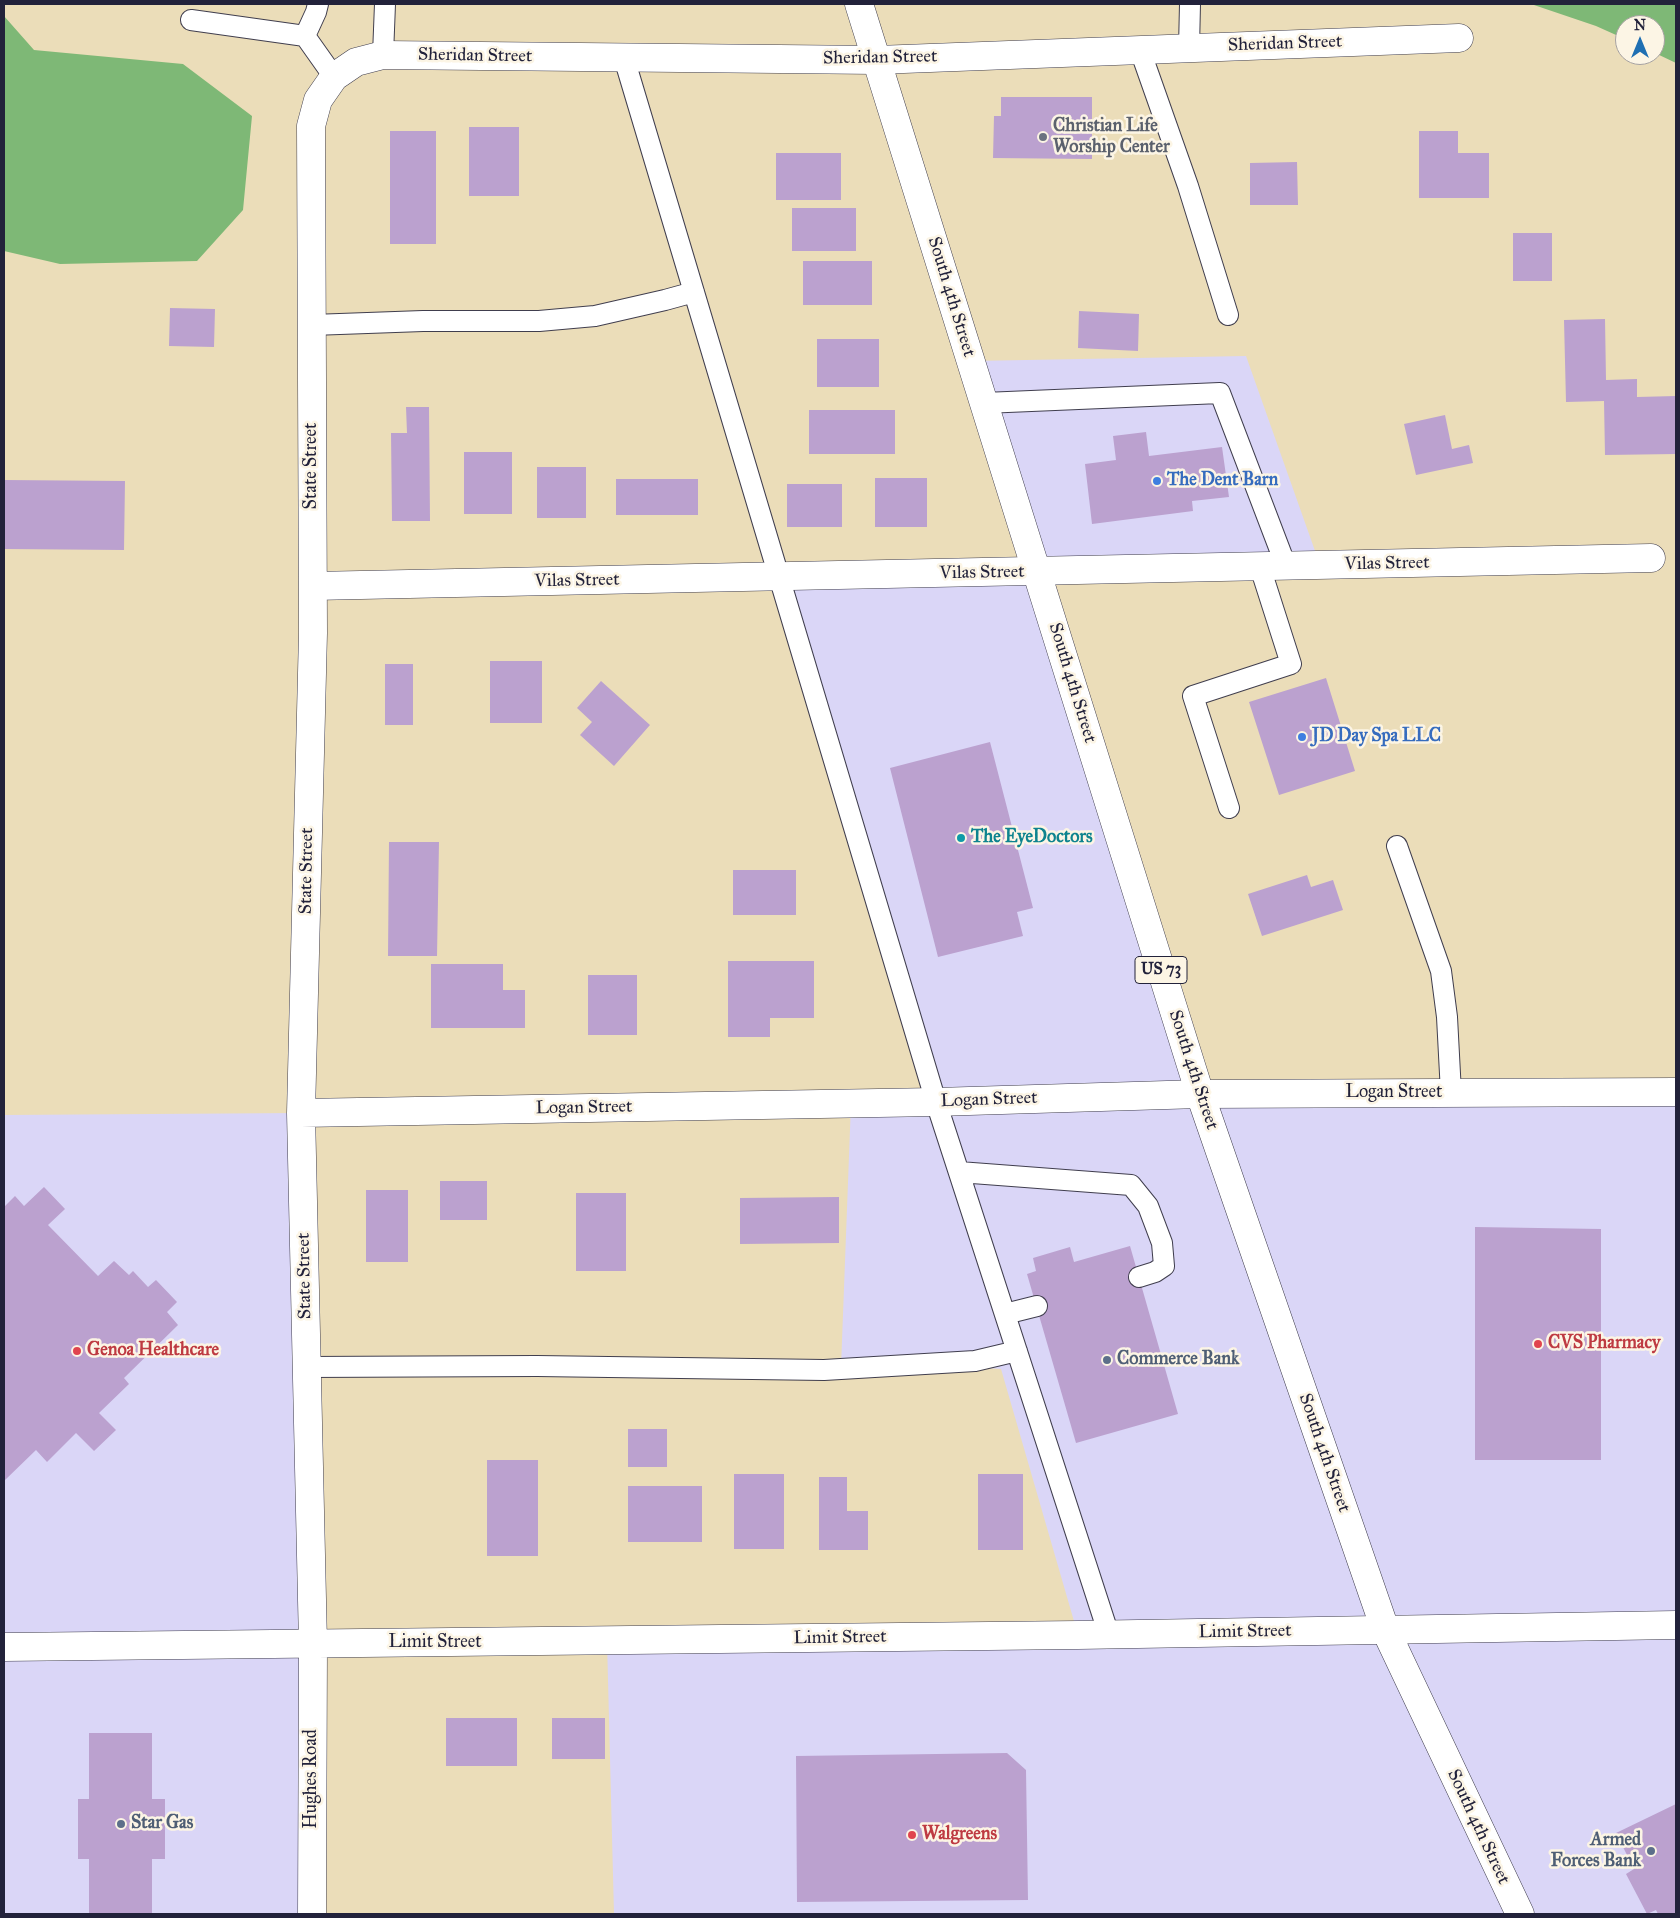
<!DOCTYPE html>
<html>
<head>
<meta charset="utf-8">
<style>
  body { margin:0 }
  #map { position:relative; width:1680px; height:1918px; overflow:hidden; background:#ebddb9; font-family:"IM FELL Great Primer",serif }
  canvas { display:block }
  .frame { position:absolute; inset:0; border:5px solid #22223b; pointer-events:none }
  .north { position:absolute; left:1615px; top:15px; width:50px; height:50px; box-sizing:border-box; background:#fcf5e5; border:1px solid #a5a1a1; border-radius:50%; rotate:0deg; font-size:14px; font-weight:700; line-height:20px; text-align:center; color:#22223b }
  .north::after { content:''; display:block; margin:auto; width:18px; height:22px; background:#1f6fb2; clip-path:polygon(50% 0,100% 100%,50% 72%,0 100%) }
</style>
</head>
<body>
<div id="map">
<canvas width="1680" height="1918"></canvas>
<div class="frame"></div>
<div class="north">N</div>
</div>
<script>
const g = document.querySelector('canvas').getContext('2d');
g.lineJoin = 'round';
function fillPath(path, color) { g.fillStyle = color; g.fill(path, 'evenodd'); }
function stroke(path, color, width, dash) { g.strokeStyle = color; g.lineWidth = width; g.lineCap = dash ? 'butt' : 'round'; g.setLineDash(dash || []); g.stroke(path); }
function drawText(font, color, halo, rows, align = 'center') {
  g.font = font + ' "IM FELL Great Primer",serif'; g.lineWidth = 5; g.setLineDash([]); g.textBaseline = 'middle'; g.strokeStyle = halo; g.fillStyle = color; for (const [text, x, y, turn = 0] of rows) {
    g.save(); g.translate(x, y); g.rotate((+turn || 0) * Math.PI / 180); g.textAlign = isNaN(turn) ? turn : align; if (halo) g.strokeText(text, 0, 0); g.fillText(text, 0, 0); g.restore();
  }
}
fillPath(new Path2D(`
  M1246,356L1320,565L1037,571L1200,1094L1676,1092V1914H614L607,1641L1078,1635L1001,1369L941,1365L841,1367L851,1103L935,1102L779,577L1037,571L971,361Z
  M301,1113L312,1914H4V1115Z`), '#dad6f7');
fillPath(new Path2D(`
  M1531,4H1676V63L1655,53V25H1625V39L1596,26Z
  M4,16L34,50L183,64L252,116L243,210L197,261L60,264L4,251Z`), '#7eb876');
fillPath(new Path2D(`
  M1001,97H1092V159L993,158L994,116H1001Z
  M469,127H519V196H469Z
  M390,131H436V244H390Z
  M1419,131H1458V153H1489V198H1419Z
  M776,153H841V200H776Z
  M1297,162L1298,205H1250V163Z
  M792,208H856V251H792Z
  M1513,233H1552V281H1513Z
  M803,261H872V305H803Z
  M170,308L215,309L214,347L169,346Z
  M1079,311L1139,314L1138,351L1078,348Z
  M1605,319L1606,380L1637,379V397L1676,396V454L1605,455L1604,401L1566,402L1564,320Z
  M817,339H879V387H817Z
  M406,407H429L430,521H392L391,433H407Z
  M809,410H895V454H809Z
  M1445,415L1452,449L1469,445L1473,463L1416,475L1404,424Z
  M1146,432L1149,456L1222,447L1229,497L1192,501L1193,511L1092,524L1085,464L1116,460L1113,436Z
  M464,452H512V514H464Z
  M537,467H586V518H537Z
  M875,478H927V527H875Z
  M616,479H698V515H616Z
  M4,480L125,481L124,550L4,549Z
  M787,484H842V527H787Z
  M490,661H542V723H490Z
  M385,664H413V725H385Z
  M1326,678L1355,771L1279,795L1249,702Z
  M601,681L650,725L614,766L580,735L592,722L577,708Z
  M990,742L1033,908L1017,912L1023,936L938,957L890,768Z
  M389,842H439L437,956H388Z
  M733,870H796V915H733Z
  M1307,875L1311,887L1333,880L1343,910L1262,936L1248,894Z
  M728,961H814V1018H770V1037H728Z
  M431,964H503V990H525V1028H431Z
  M588,975H637V1035H588Z
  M440,1181H487V1220H440Z
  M44,1187L65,1209L48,1225L98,1276L114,1261L129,1275L133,1271L148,1287L156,1280L177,1302L167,1312L178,1325L124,1378L129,1384L99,1413L116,1430L94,1451L76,1433L47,1462L36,1450L4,1481V1207L15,1196L24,1206Z
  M366,1190H408V1262H366Z
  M576,1193H626V1271H576Z
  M839,1197V1243L740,1244V1198Z
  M1475,1227L1601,1229V1460H1475Z
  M1130,1246L1178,1414L1076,1443L1027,1274L1036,1271L1033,1258L1070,1247L1074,1262Z
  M628,1429H667V1467H628Z
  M487,1460H538V1556H487Z
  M734,1474H784V1549H734Z
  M978,1474H1023V1550H978Z
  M819,1477H847V1511H868V1550H819Z
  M628,1486H702V1542H628Z
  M446,1718H517V1766H446Z
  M552,1718H605V1759H552Z
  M89,1733H152V1799H165V1859H152V1914H89V1859H78V1799H89Z
  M1007,1753L1026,1770L1028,1900L797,1902L796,1756Z
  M1676,1804V1914H1658L1656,1910L1647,1914L1626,1874L1634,1869L1616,1833Z`), '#bba1cf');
const lane = new Path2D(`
  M191,20L305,36L334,77
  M305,36L316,12L318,4
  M1189,48L1190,4
  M1140,50L1188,186L1228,315
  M383,55L385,4
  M624,58L936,1102L1109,1635
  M312,325L423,321H539L595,316L665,300L694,292
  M984,403L1220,393L1286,566
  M1229,808L1193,696L1291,664L1260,567
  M1397,846L1441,971L1447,1017L1451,1093
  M959,1172L1131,1185L1148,1206L1162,1243L1164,1266L1155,1272L1139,1277
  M1005,1314L1037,1306
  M306,1367L537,1366L824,1370L975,1361L1017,1351`);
const street = new Path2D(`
  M313,586L1651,558
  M301,1113L936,1102L1200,1094L1676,1092
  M313,1644L301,1113L313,633L311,126L318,100L334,77L356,62L383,55L877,60L1459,38`);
const secondary = new Path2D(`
  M4,1647L1078,1635L1676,1625
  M312,1914L313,1644`);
const highway = new Path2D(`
  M859,4L1200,1094L1385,1629L1520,1914`);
stroke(lane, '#403e4e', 22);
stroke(street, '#403e4e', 29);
stroke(secondary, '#403e4e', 29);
stroke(highway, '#403e4e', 29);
stroke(lane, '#fff', 20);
stroke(street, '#fff', 28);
stroke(secondary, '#fff', 28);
stroke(highway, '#fff', 28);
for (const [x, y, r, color] of [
  [1043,137,5,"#6b7280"],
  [1157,481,5,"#3f7fe0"],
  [1302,737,5,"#3f7fe0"],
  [961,838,5,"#0f9aa8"],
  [1538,1344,5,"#e0444e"],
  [77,1351,5,"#e0444e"],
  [1107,1360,5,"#5c6f8a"],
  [121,1824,5,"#5c6f8a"],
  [912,1835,5,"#e0444e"],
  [1651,1851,5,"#5c6f8a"]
]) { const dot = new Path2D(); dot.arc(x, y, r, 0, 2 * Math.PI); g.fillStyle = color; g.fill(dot); stroke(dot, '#fcf5e5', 2); }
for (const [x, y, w] of [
  [1161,970,52]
]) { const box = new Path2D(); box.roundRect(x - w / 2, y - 13.5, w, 27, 4); g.fillStyle = '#fcf5e5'; g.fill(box); stroke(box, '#22223b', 1); }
drawText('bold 16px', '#22223b', null, [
  ["US 73",1161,970]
]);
drawText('18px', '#22223b', '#fcf5e5', [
  ["Sheridan Street",1285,44,-2],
  ["Sheridan Street",475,56,1],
  ["Sheridan Street",880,58,-1],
  ["South 4th Street",951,297,73],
  ["State Street",312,466,-90],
  ["Vilas Street",1387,564,-1],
  ["Vilas Street",982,573,-1],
  ["Vilas Street",577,581,-1],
  ["South 4th Street",1072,683,73],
  ["State Street",307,871,-89],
  ["South 4th Street",1193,1070,72],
  ["Logan Street",1394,1093],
  ["Logan Street",989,1100,-2],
  ["Logan Street",584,1108,-1],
  ["State Street",305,1276,-91],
  ["South 4th Street",1324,1453,71],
  ["Limit Street",1245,1632,-1],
  ["Limit Street",840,1638,-1],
  ["Limit Street",435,1643],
  ["Hughes Road",312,1779,-90],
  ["South 4th Street",1478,1827,65]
]);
drawText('bold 18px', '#5b616d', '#fcf5e5', [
  ["Christian Life",1053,127],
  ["Worship Center",1053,148]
], 'left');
drawText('bold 18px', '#366cbe', '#fcf5e5', [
  ["The Dent Barn",1167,481],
  ["JD Day Spa LLC",1312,737]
], 'left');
drawText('bold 18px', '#0d838f', '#fcf5e5', [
  ["The EyeDoctors",971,838]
], 'left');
drawText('bold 18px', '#be3a42', '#fcf5e5', [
  ["CVS Pharmacy",1548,1344],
  ["Genoa Healthcare",87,1351],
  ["Walgreens",922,1835]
], 'left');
drawText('bold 18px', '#4e5e75', '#fcf5e5', [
  ["Commerce Bank",1117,1360],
  ["Star Gas",131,1824],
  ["Armed",1641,1841,"right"],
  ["Forces Bank",1641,1862,"right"]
], 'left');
</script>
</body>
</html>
